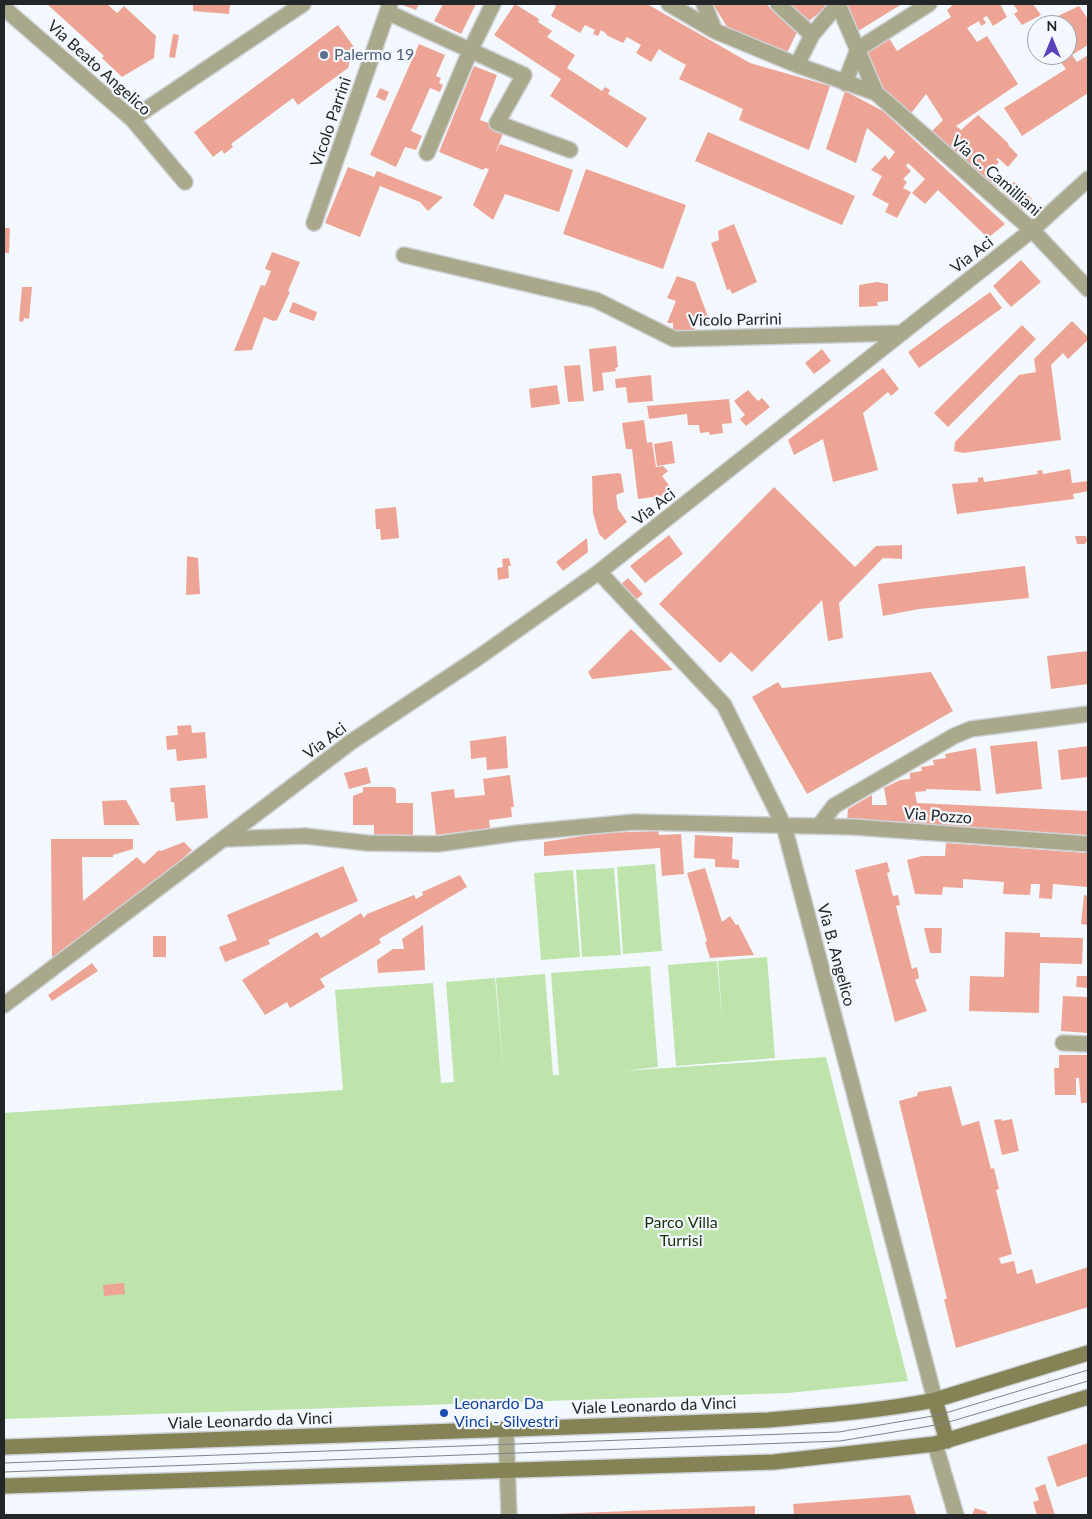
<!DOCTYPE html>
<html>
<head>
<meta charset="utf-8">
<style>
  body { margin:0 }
  #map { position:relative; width:1092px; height:1519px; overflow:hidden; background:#f2f8fe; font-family:Lato,sans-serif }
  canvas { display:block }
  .frame { position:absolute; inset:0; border:5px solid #232628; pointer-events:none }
  .north { position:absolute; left:1027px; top:15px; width:50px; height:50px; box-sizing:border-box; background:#f2f8fe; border:1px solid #9fa4a8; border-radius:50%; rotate:0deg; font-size:14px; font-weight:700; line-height:20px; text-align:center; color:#232628 }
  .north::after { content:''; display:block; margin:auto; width:18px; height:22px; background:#5b42ba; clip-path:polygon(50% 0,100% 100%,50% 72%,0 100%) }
</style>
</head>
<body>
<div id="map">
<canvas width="1092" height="1519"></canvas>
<div class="frame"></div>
<div class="north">N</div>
</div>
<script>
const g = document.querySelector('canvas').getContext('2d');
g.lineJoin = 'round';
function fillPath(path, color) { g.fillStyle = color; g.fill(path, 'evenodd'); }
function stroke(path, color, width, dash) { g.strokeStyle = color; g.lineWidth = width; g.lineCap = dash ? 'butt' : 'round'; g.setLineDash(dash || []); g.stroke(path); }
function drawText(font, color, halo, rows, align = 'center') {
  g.font = font + ' Lato,sans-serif'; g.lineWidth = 4.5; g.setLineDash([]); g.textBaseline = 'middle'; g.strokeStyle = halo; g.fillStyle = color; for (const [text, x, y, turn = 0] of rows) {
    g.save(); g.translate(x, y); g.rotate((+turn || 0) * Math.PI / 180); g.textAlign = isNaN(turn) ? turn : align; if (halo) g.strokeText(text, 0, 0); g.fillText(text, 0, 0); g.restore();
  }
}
fillPath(new Path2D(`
  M655,864L662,951L623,954L617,867Z
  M614,868L621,955L582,957L576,870Z
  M573,870L580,957L541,960L534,873Z
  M767,957L775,1058L676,1066L668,965L717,961L723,1030L718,961Z
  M650,966L658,1067L623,1071L826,1057L908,1381L788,1393L4,1419V1113L343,1090L335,990L433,983L441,1083L454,1082L446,982L495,978L504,1079L496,978L545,974L553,1075H559L551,973Z`), '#bee4ab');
fillPath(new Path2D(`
  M47,4H107L117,13L124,6L156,36L154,58L122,77L102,58L104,56Z
  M193,4H230L229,14L193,11Z
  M400,4H419L416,10Z
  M443,4H476L461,34L434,21Z
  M515,4L539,19L538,22L552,31L547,37L575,55L567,68L602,91L605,87L610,90L608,94L647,118L627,148L550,96L561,79L494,35Z
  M552,4H647L750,63L830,86L809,150L739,120L743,109L679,79L686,65L663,52L659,49L651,62L636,53L641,45L627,37L623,43L606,35L607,34L601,30L598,36L593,34L595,30L585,25L580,33L551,16L556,6Z
  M713,4H766L797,32L786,55L729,30Z
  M786,4H825L827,7L806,23Z
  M844,4H902L855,33Z
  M954,4H1000L1007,17L993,26L987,16L983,18L986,23L981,26L979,21L967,28L977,42L987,36L1018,84L956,126L961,130L978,115L1009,144L1008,145L1018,155L1008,167L998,158L996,159L999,162L990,173L1002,184L995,193L929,134L943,120L926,94L909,116L889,98L862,54L889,38L897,51L951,17L947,10Z
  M1013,4H1033L1041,15L1022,25L1014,14L1018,11Z
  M1079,6L1088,19V45L1072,55L1077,62L1088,55V93L1022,136L1004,108L1066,69L1055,55H1067V25H1039Z
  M338,25L354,47L348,68L298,105L293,98L231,144L233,147L224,154L222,150L213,157L194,132Z
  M173,34L179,35L175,58L169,57Z
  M419,44L445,55L436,76L441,78L439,83L443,85L440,92L430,88L411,131L422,136L416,150L405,147L396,167L370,155Z
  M474,66L497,75L480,120L502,128L504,131L495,154L500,144L573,170L559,212L505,194L493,220L473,205L489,169L485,168L483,170L439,152Z
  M380,88L389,92L385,101L376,97Z
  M845,91L883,111L1005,224L988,238L938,190L925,204L912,193L925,179L908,163L906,166L911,171L903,179L907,182L903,188L911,192L897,218L885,212L889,204L872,195L882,176L871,170L885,155L889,160L895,152L867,128L856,163L826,149Z
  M708,132L855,196L842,225L695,161Z
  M348,167L374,177L377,171L443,197L428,211L420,202L380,186L360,237L325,223Z
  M586,169L686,205L663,269L563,234Z
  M1014,182L1032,199L1018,214L1000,197Z
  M734,224L757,282L732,294L730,289L727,290L711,243L719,240L718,231Z
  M4,228H10L9,253H4Z
  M272,252L300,262L288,291L290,292L277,320L273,321L264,317L252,350L234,351L261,285L265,286L271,271L265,269Z
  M1021,260L1041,282L1011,307L993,286Z
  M677,276L695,282L710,322H695V330L690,336L673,331V323H667L676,301L667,298Z
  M877,282L888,284V301L877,302L878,306L859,307V285Z
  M22,287H32L29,319L24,318L23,322L19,321Z
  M990,292L1002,308L919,368L908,352Z
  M293,302L317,312L314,321L289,312Z
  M1072,321L1088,337V340L1068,359L1063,353L1051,365L1061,440L963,453L954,451L955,442L1019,375L1036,372L1034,359Z
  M1022,325L1036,339L948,427L934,413Z
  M616,346L618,367L615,368L616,371L602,373L604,390L593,392L589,349Z
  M822,349L831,361L814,374L805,363Z
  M580,365L584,401L568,402L564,366Z
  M883,368L899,389L891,396L888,392L863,413L878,470L833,482L823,439L794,455L788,440Z
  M651,375L653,401L628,403L626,387L616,388L615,379Z
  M557,385L560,404L531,408L529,389Z
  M748,390L758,401L762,398L770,407L746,426L740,419L745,415L734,401Z
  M729,399L732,423L722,424L723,433L710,435L709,432L700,433L699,425H688L687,414L649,419L647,406Z
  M644,420L647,443L652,442L656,467L663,466L668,471L662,476L671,488L654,501L653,497L638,499L632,449H626L622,423Z
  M672,441L675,463L657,466L654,444Z
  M1070,469L1072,483L1088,481V491L1073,494L1074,499L957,514L952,484L978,482V478L983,477L984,482L1038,474L1037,471L1042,470L1043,474Z
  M618,473L621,474L624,492L616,495L618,509L627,522L605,540L599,534L593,513L592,476Z
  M774,487L855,567L876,546L902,545V559L883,558L839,603L843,638L828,641L822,600L752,672L731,652L720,663L659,604Z
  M396,507L399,538L381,540L380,529H376L375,509Z
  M669,535L683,554L645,583L630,566Z
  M1075,536H1086L1087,541L1085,544H1077Z
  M587,538L588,552L563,571L556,562Z
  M187,556L198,558L200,594L186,595Z
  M509,558L511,566H508L509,578L498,580L497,568L503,567L502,559Z
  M1025,566L1029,598L919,609L883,616L878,584Z
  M628,578L643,594L634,601L619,586Z
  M631,629L673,670L592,679L588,672Z
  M1088,651V684L1051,689L1047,656Z
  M931,672L953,711L807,794L752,697L778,682L782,688Z
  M191,725L192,733L205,732L207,758L177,761L176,749L167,750L166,736L178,735L177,726Z
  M506,736L508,768L487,770L486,757L471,759L470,741Z
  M1037,741L1042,789L996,794L990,746Z
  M1088,746V777L1061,780L1058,750Z
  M976,748L981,791L926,789V791L915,792L917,803L1088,811V835L847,822L848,809L872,795V805H887L884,788L900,780L910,779V773L922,771L921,767L934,765L933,760L946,758L945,754Z
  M367,767L371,783L349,789L344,773Z
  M510,775L514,807H511L512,817L489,820L490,828L436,835L431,792L454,789L455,798L485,795L483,779Z
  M205,785L208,818L176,821L174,802H171L170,788Z
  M363,787H393L396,789V803H413V837H374V825H353V796L363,792Z
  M126,800L140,825H104L102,801Z
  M658,831L659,835L681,834L684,874L662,876L660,848L544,856V842L602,833Z
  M695,835L733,837L732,859L739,860V868L715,867V859L694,858Z
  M51,839H133V849L113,855V857H82L83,901L137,857L144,864L159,850L161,851L184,842L192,850L174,867L52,961Z
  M946,843L1088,853V887L1053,884L1052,899L1039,898L1040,884H1031L1030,895L1003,894L1004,882L963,879V888L943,887L942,895L915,894L907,860L922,856H945Z
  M887,862L890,872L887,873L893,896L898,895L900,905L896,906L912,969L917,967L919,978L915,980L927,1011L895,1022L855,870Z
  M343,866L358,901L268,940L270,944L225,962L219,947L237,940L227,915Z
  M705,868L722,922L730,916L736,925L738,924L754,955L710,958L705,942L707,941L687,873Z
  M460,875L467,887L379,939L381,943L320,979L325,987L290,1008L287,1002L265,1015L242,980L317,932L321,938L361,913L364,918L367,914L414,895L416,899L423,895L422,892Z
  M1084,895L1088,896V925L1081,924Z
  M423,925L425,970L378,973L377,960L393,949H404L402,939Z
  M924,928H942L941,953H930Z
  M1005,932L1040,933V937L1083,938L1082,964L1040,963L1039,1013L969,1011L970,976L1004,977Z
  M153,936H166V957H153Z
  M92,963L98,971L52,1001L48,995Z
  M1077,976H1088V988L1076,987Z
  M1063,996L1088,997V1033L1061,1031Z
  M1059,1055H1088V1103H1081L1079,1078H1076V1095H1055L1054,1068H1059Z
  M951,1086L962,1126L979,1121L991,1169L994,1168L999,1189L996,1190L1012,1254L999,1258L1001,1264L1014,1261L1017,1274L1032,1269L1036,1284L1088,1267V1307L956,1348L944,1299H947L899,1101L917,1096L918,1092Z
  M1001,1119L1002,1121L1012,1119L1019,1151L1002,1155L994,1120Z
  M124,1283L125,1294L104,1296L103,1285Z
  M1088,1443V1476L1057,1487L1047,1457Z
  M1045,1484L1055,1515H1037L1033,1502L1039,1500L1035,1488Z
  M910,1495L916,1515H794L793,1504Z
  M755,1506V1515H553V1514Z
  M975,1508L987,1512L986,1515H972Z`), '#eea494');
const street = new Path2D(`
  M669,4L715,31L797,65L876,93L1032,230L1088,289
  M704,4L715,31
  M778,4L812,35
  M838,4L876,93
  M4,8L132,119L185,182
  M387,12L524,75L497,123L570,150
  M797,65L812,35L838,4
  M845,83L858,49L929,4
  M132,119L303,4
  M427,153L471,49L493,4
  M314,223L390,4
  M404,255L596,300L674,339L902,333
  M599,572L724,705L784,826L935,1400
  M819,826L834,806L954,736L971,729L1088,714
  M224,839L305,836L367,843L438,844L518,833L634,822L853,827L1088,844
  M4,1005L351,742L479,657L599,572L1032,230L1088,179
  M1063,1043L1088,1044
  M506,1429L509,1515
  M935,1444L956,1515`);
const secondary = new Path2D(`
  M935,1400L947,1441
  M4,1447L768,1420C824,1415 880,1411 935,1400L1088,1353
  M4,1486L774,1462L935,1444L1088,1397`);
stroke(street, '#cdd2d7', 18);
stroke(secondary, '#cdd2d7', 18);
stroke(street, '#aaa88b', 15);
stroke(secondary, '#858256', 15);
stroke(new Path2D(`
  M4,1463L839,1432L939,1415L1088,1370
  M4,1472L840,1441L942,1424L1088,1381`), '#7f8387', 1);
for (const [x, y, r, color] of [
  [324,55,5,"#5c6f8a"],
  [444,1413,5,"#1a4fb4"]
]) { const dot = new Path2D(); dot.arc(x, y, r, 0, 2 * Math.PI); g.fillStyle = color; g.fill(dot); stroke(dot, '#f2f8fe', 2); }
drawText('16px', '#4e5e75', '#f2f8fe', [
  ["Palermo 19",334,55]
], 'left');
drawText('16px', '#232628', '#f2f8fe', [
  ["Via Beato Angelico",99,68,42],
  ["Vicolo Parrini",331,122,-71],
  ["Via C. Camilliani",996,176,41],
  ["Via Aci",972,255,-38],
  ["Vicolo Parrini",735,320,-1],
  ["Via Aci",654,507,-38],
  ["Via Aci",325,741,-37],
  ["Via Pozzo",938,816,4],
  ["Via B. Angelico",836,955,75],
  ["Viale Leonardo da Vinci",654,1406,-2],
  ["Viale Leonardo da Vinci",250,1421,-2]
]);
drawText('16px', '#1a3209', '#f2f8fe', [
  ["Parco Villa",681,1223],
  ["Turrisi",681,1241]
]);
drawText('16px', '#164399', '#f2f8fe', [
  ["Leonardo Da",454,1404],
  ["Vinci - Silvestri",454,1422]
], 'left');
</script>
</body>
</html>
